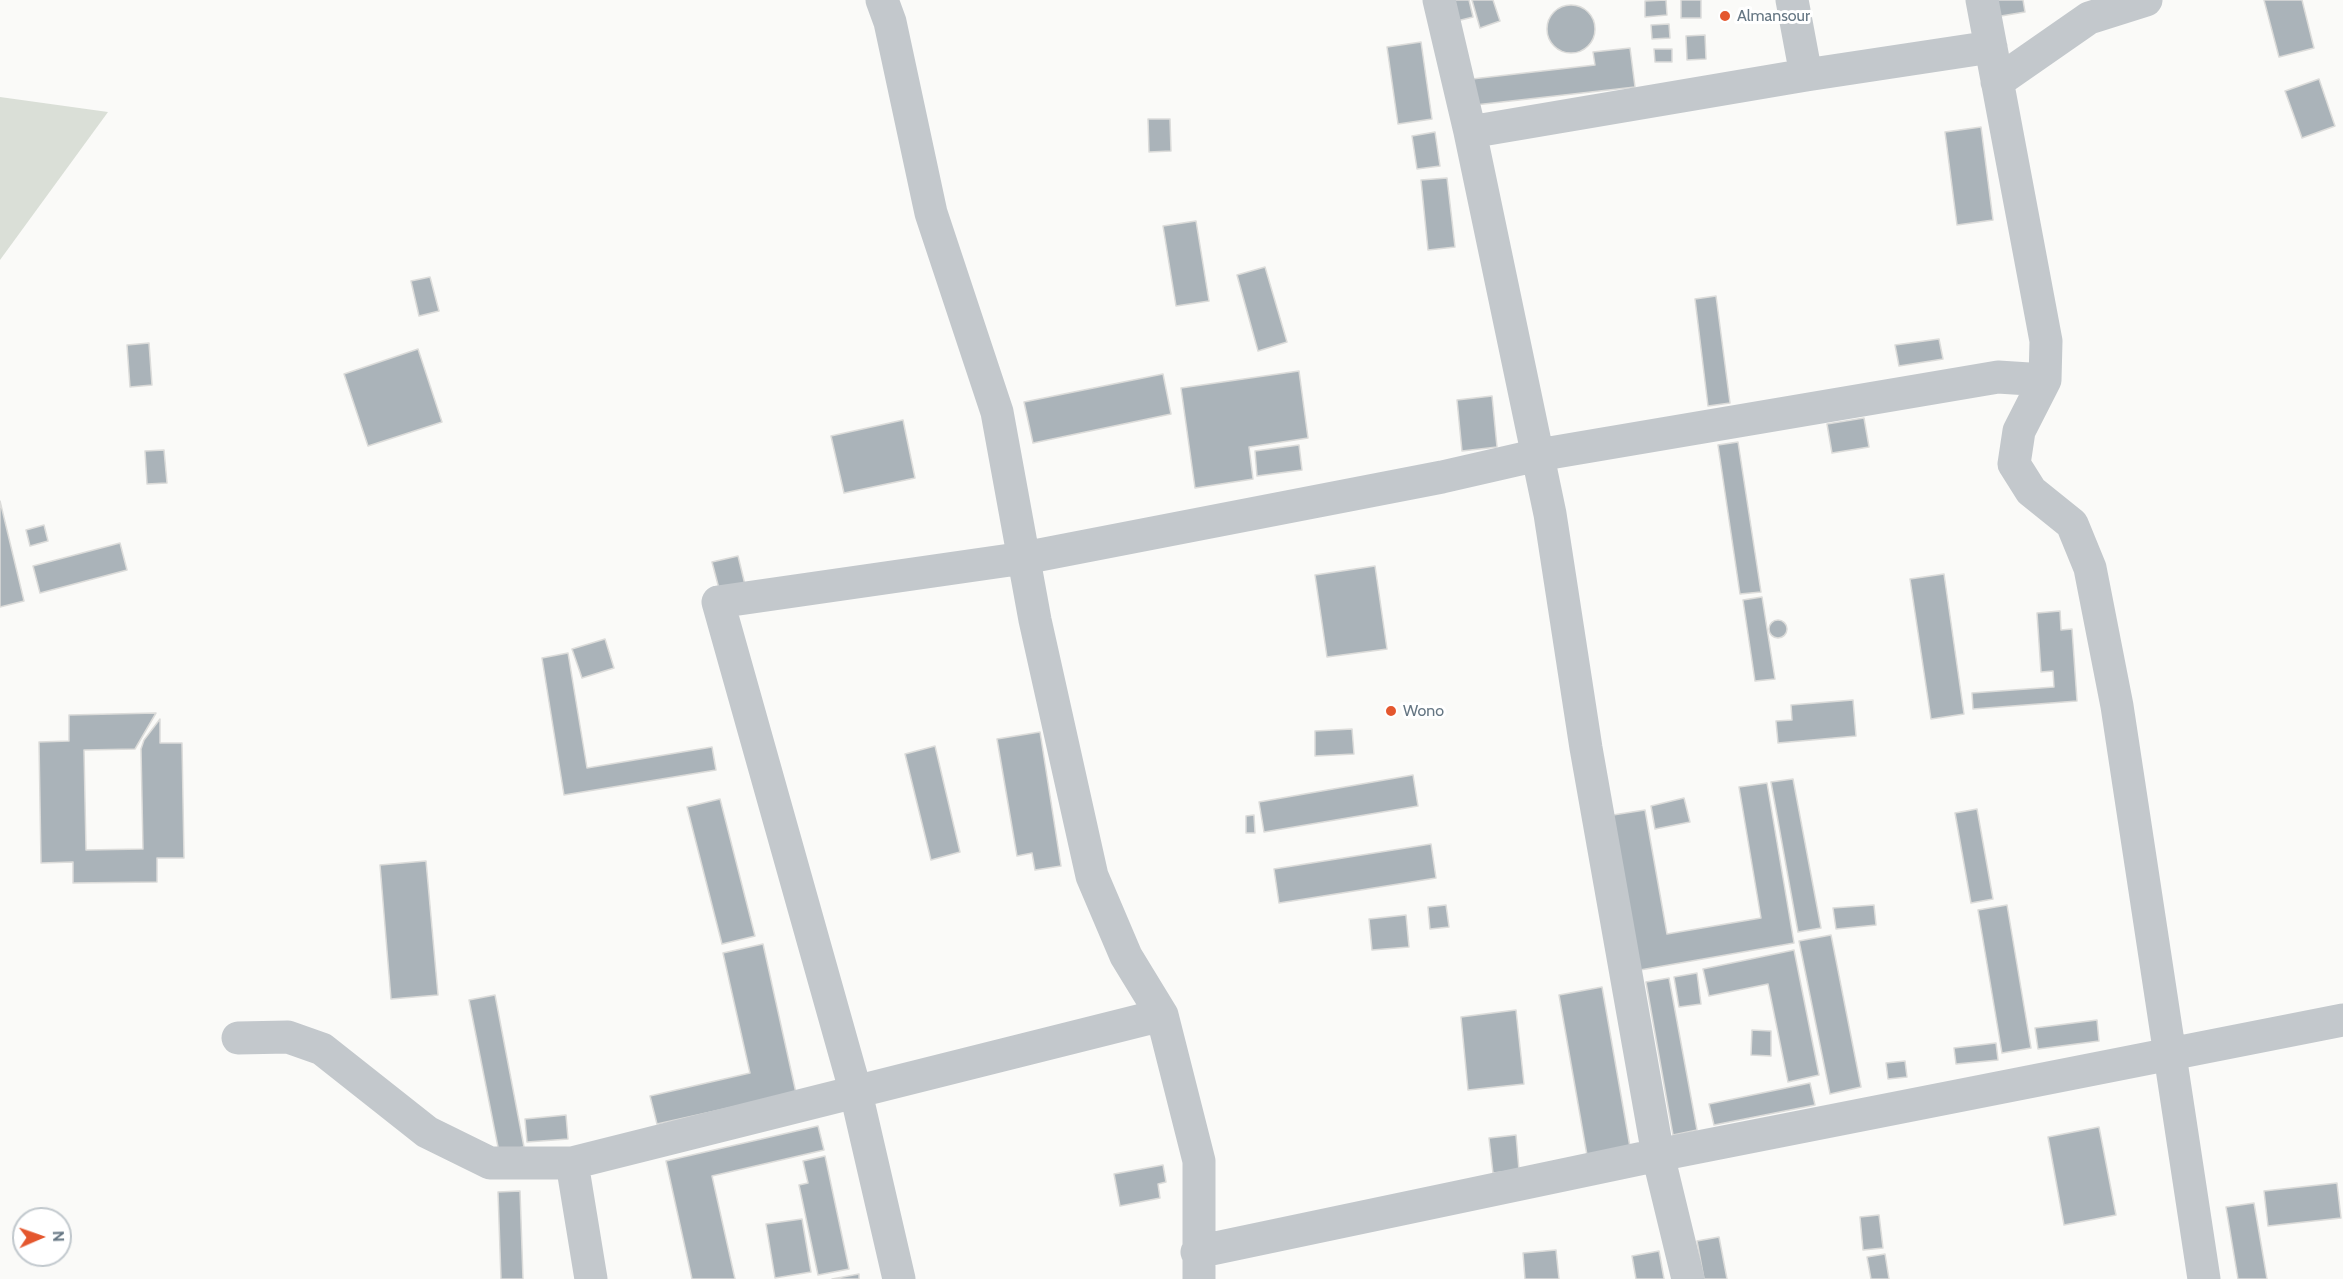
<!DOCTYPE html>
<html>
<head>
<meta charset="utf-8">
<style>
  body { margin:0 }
  #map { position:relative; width:2343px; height:1279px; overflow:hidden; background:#fafaf8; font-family:Cabin,sans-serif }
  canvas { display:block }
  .north { position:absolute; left:12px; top:1207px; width:60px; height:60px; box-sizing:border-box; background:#fff; border:2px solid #c1c8cd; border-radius:50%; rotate:88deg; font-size:16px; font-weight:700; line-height:24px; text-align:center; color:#657683 }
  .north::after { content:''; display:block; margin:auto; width:21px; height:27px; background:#e4572e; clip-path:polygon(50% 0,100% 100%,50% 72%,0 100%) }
</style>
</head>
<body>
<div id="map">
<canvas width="2343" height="1279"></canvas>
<div class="north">N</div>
</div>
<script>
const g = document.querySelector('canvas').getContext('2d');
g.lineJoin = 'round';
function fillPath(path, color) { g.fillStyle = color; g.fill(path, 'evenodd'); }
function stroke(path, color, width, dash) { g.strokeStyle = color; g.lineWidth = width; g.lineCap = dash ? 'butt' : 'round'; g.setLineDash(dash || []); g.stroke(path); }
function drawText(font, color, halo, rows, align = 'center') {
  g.font = font + ' Cabin,sans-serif'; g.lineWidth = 6; g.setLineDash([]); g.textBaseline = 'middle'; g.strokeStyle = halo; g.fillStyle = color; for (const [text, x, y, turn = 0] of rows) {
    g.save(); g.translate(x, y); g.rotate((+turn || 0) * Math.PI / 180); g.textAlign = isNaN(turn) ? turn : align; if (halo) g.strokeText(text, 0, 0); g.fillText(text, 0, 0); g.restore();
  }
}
fillPath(new Path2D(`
  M0,97L108,112L0,260Z`), '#dadfd7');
const building = new Path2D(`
  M1451,0H1469L1473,17L1457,21Z
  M1472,0H1493L1500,21L1480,28Z
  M1666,0L1667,15L1645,17V1Z
  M1681,0H1701V18H1681Z
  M1993,0H2023L2025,12L1995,17Z
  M2264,0H2302L2314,48L2279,57Z
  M1547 29a24 24 0 1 1 48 0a24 24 0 1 1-48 0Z
  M1669,24L1670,38L1652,39L1651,25Z
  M1705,35L1706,59L1687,60L1686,36Z
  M1421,42L1432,119L1398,124L1387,47Z
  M1630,48L1635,87L1475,105L1472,79L1595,65L1593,52Z
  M1654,49H1672V62H1655Z
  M2319,79L2335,126L2302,138L2285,91Z
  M1148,119H1170L1171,151L1149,152Z
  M1981,127L1993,220L1957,225L1945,132Z
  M1435,132L1440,166L1417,169L1412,136Z
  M1447,178L1455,247L1428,250L1421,180Z
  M1196,221L1209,301L1176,306L1163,226Z
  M1265,267L1287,342L1258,351L1237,275Z
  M430,277L439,311L419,316L411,281Z
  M1716,296L1730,403L1708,406L1695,299Z
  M1939,339L1943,359L1899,366L1895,345Z
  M149,343L152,385L130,387L127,345Z
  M418,349L442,422L368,446L344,374Z
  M1299,371L1308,438L1249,447L1253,479L1195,488L1181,388Z
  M1163,374L1171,414L1033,443L1024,402Z
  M1492,396L1497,447L1462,451L1457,400Z
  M1864,418L1869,447L1832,453L1827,424Z
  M903,420L915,478L844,493L831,436Z
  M1738,442L1761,592L1740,594L1718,445Z
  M1299,445L1302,470L1257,476L1255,451Z
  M164,450L167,483L147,484L145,451Z
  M0,501L24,601L0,607Z
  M44,525L48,541L30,546L26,530Z
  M120,543L127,570L40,593L33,566Z
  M738,556L747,593L722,600L712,562Z
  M1375,566L1387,649L1327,657L1315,575Z
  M1944,574L1964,714L1931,719L1910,579Z
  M1762,597L1775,679L1755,681L1743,600Z
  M2060,611L2061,630L2072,629L2077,701L1973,709L1972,693L2054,687L2053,671L2041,672L2037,613Z
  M1769 629a9 9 0 1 1 18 0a9 9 0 1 1-18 0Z
  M605,639L614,668L582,678L572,649Z
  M568,653L587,768L712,747L716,770L564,795L542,658Z
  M1853,700L1856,736L1778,743L1776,721L1792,720L1791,705Z
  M156,713L135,749L84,750L86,850L143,849L141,749L144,740L160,719V743H182L184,858H157V882L73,883V862L41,863L39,742L69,741V715Z
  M1352,729L1354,754L1315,756V731Z
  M1040,732L1061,866L1035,870L1032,853L1017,856L997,739Z
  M935,746L960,852L931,860L905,754Z
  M1413,775L1418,806L1264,832L1259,802Z
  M1793,779L1821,928L1798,932L1771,782Z
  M1767,783L1794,943L1640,970L1613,815L1645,810L1667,934L1761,918L1739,787Z
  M1684,798L1690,822L1655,829L1651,806Z
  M720,799L755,936L722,944L687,807Z
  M1977,809L1993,899L1971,903L1955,813Z
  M1254,815L1255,833H1246V816Z
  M1431,844L1436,878L1279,903L1274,869Z
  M426,861L438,995L391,999L380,865Z
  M1446,905L1449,927L1430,929L1428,907Z
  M1874,905L1876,925L1836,929L1833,908Z
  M2007,905L2031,1048L2002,1053L1978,910Z
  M1406,915L1409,947L1372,950L1369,919Z
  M1831,935L1861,1087L1830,1094L1799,941Z
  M763,944L796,1093L657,1124L650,1096L750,1073L723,953Z
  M1794,950L1819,1075L1788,1082L1768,984L1709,996L1703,969Z
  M1697,973L1701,1004L1679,1007L1674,977Z
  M1669,978L1697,1130L1673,1135L1646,982Z
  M1602,987L1630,1147L1587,1155L1559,995Z
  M495,995L524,1147L499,1152L469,1000Z
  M1516,1010L1524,1084L1468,1090L1461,1017Z
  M2097,1020L2099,1041L2038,1049L2035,1028Z
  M1752,1030L1771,1031V1056L1751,1055Z
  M1996,1043L1998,1060L1956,1064L1954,1048Z
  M1905,1061L1907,1077L1888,1079L1886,1063Z
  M1810,1083L1815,1105L1714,1125L1709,1104Z
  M566,1115L568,1139L527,1142L525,1119Z
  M818,1126L824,1150L712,1176L735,1279H692L666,1161Z
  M2099,1127L2116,1215L2064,1225L2048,1137Z
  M1516,1135L1519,1170L1493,1173L1489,1138Z
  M825,1156L849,1269L818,1275L799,1185L808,1183L803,1161Z
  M1163,1165L1166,1182L1158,1184L1160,1198L1120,1206L1114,1174Z
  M2337,1183L2341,1218L2268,1226L2264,1191Z
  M520,1191L523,1279H501L498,1192Z
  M2254,1203L2267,1279H2238L2226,1207Z
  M1879,1215L1883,1248L1863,1250L1860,1217Z
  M802,1219L811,1272L775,1278L766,1224Z
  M1719,1237L1727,1279H1704L1697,1241Z
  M1556,1250L1559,1279H1525L1523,1253Z
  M1659,1251L1664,1279H1636L1632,1256Z
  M1885,1254L1889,1279H1871L1867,1257Z
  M859,1274V1279H832Z`);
fillPath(building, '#aab3b9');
stroke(building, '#dcdcda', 1.5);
stroke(new Path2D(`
  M882,0L890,22L931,213L997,412L1035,620L1092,876L1126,956L1162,1015L1199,1161V1279
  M1439,0L1470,132L1550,514L1586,748L1658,1155L1688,1279
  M1792,0L1806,75
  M1982,0L2046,341L2045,380L2019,431L2014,464L2031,491L2072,524L2090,568L2117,706L2204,1279
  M1997,82L2089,18L2146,0
  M1470,132L1806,75L1991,47
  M238,1038L288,1037L322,1049L427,1132L490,1163H572L1162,1015
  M572,1163L591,1279
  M1197,1252L1658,1155L2343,1020
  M899,1279L856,1093L718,602L1024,558L1442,477L1538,455L1998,377L2045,380`), '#c3c8cc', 33);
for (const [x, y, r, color] of [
  [1725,16,6,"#e4572e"],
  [1391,711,6,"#e4572e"]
]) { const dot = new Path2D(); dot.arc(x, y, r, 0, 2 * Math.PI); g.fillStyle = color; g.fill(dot); stroke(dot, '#fff', 2); }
drawText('16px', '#657683', '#fff', [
  ["Almansour",1737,16],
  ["Wono",1403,711]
], 'left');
</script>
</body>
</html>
